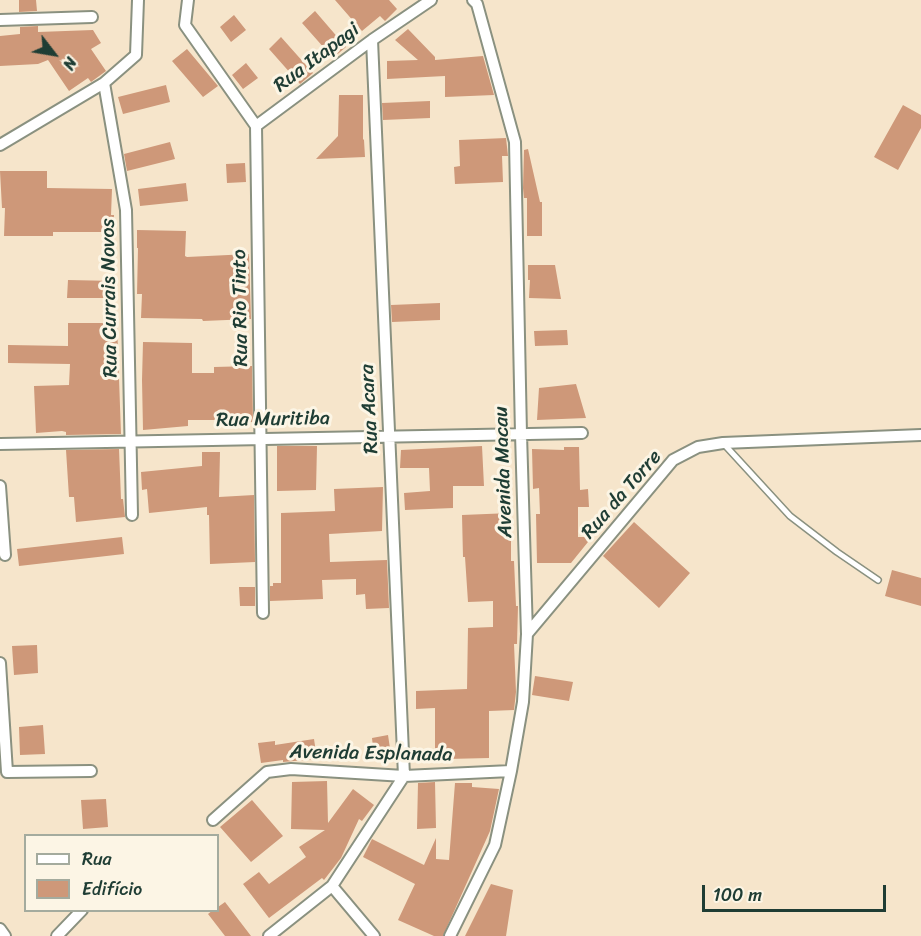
<!DOCTYPE html>
<html>
<head>
<meta charset="utf-8">
<style>
  body { margin:0 }
  #map { position:relative; width:921px; height:936px; overflow:hidden; background:#f6e5cb; font-family:Sriracha,sans-serif }
  canvas { display:block }
  .legend { position:absolute; left:24px; top:834px; width:195px; height:78px; box-sizing:border-box; background:#fcf5e5; border:2px solid #a4ab9e; margin:0; padding:8px 10px; list-style:none; font-size:18px; color:#1f3d34 }
  .legend li { display:flex; align-items:center; gap:12px; height:30px }
  .legend b { width:30px; border:2px solid #a4ab9e }
  .north { position:absolute; left:24px; top:24px; width:60px; height:60px; -webkit-text-stroke:4px #fcf5e5; paint-order:stroke; rotate:121deg; font-size:16px; font-weight:700; line-height:24px; text-align:center; color:#1f3d34 }
  .north::after { content:''; display:block; margin:auto; width:21px; height:27px; background:#1f3d34; clip-path:polygon(50% 0,100% 100%,50% 72%,0 100%) }
  .scale { position:absolute; left:702px; top:885px; width:184px; height:27px; box-sizing:border-box; border:3px solid #1f3d34; border-top:0; padding-left:8px; font-size:18px; line-height:21px; white-space:nowrap; color:#1f3d34; -webkit-text-stroke:4px #fcf5e5; paint-order:stroke }
</style>
</head>
<body>
<div id="map">
<canvas width="921" height="936"></canvas>
<ul class="legend">
<li><b style="height:8px;background:#fff"></b>Rua</li>
<li><b style="height:16px;background:#ce9879"></b>Edifício</li>
</ul>
<div class="north">N</div>
<div class="scale">100 m</div>
</div>
<script>
const g = document.querySelector('canvas').getContext('2d');
g.lineJoin = 'round';
function fillPath(path, color) { g.fillStyle = color; g.fill(path, 'evenodd'); }
function stroke(path, color, width, dash) { g.strokeStyle = color; g.lineWidth = width; g.lineCap = dash ? 'butt' : 'round'; g.setLineDash(dash || []); g.stroke(path); }
function drawText(font, color, halo, rows, align = 'center') {
  g.font = font + ' Sriracha,sans-serif'; g.lineWidth = 6; g.setLineDash([]); g.textBaseline = 'middle'; g.strokeStyle = halo; g.fillStyle = color; for (const [text, x, y, turn = 0] of rows) {
    g.save(); g.translate(x, y); g.rotate((+turn || 0) * Math.PI / 180); g.textAlign = isNaN(turn) ? turn : align; if (halo) g.strokeText(text, 0, 0); g.fillText(text, 0, 0); g.restore();
  }
}
fillPath(new Path2D(`
  M19,0H36L37,11L19,12Z
  M335,0H389L397,9L385,21L380,16L362,31Z
  M315,11L346,47L333,58L302,23Z
  M234,15L246,30L231,42L220,27Z
  M38,26V32L93,30L101,43L91,49L106,71L91,82L88,78L69,91L48,60L38,64L0,66V36L20,34V27Z
  M408,29L435,57V60L483,56L494,95L445,97V76L387,79V61L418,60L395,40Z
  M281,37L313,73L300,84L269,49Z
  M187,49L218,86L203,97L172,61Z
  M246,63L258,78L243,89L232,75Z
  M166,85L170,102L123,114L118,97Z
  M339,95H363V139L364,140L365,157L316,159L338,136Z
  M430,101V118L383,120L382,103Z
  M903,105L921,115V128L898,170L874,157Z
  M506,138L508,156H502L503,182L455,184L454,167L460,166L459,140Z
  M170,142L175,159L127,171L124,154Z
  M528,149L540,202H542V236H527V198H524L523,188L524,150Z
  M245,163L246,182L227,183L226,164Z
  M0,171H47V188L112,189L111,215H114L113,232H53V236H4L5,208H2Z
  M186,183L188,201L140,206L138,189Z
  M137,230L186,231L185,256L187,257L249,254L251,319L203,321L202,319L141,318L142,294H137L138,248H137Z
  M528,265H555L561,299L529,298L530,280H528Z
  M68,280L116,281V298H67Z
  M440,303V320L392,322L391,305Z
  M68,323H117L121,434L66,435V432L62,431L36,433L34,386L69,385L70,364L8,363V345L68,346Z
  M567,330L568,345L535,346L534,331Z
  M143,342L192,343V373H214V367L252,366L253,422L216,424V420H188V426L143,430L142,380Z
  M576,384L586,418L537,420L539,388Z
  M277,446H317L316,490L277,491Z
  M482,446L484,486H453V508L405,510L404,493L430,491L429,468H400L401,450Z
  M564,447H579L580,490L588,489L589,507H578V537H592L571,563H537L536,514H540L539,488L533,489L532,449L564,450Z
  M119,449L121,499H123L125,517L76,522L74,497H69L66,450Z
  M202,452H220L219,497L254,495L255,562L210,564L209,515H207V507L149,513L147,489L142,490L141,472L202,466Z
  M383,487L382,531L329,534L330,562L387,560L389,608L366,609L365,594L356,595V579L322,580L323,599L270,601V586H273V583H281V513L335,511L334,489Z
  M511,513V561H514L516,606H518L517,644H514L516,692L514,710L489,711V758L447,759V762H435V708L416,709V691L467,689L468,628L493,627V601L468,602L465,557H463L462,515Z
  M634,522L690,573L659,608L603,556Z
  M122,537L124,554L19,566L17,549Z
  M892,570L921,578V606L885,596Z
  M239,587H255V606H240Z
  M37,645L38,673L14,675L12,646Z
  M535,676L573,682L569,701L532,695Z
  M43,725L45,754L20,755L19,727Z
  M388,735L391,755L374,757L372,738Z
  M314,739L317,759L283,762V760L261,763L258,743L275,741V745Z
  M327,781L328,823L353,789L374,805L362,821L359,819L341,858L324,880L322,878L269,918L243,884L259,872L269,884L306,857L299,847L325,830L291,829L292,782Z
  M435,782L436,828L417,829L418,783Z
  M455,783H472V787L499,789L490,831L443,936H434L398,920L415,884L363,857L372,839L424,865L436,838V859L449,860Z
  M106,799L108,827L83,829L81,800Z
  M252,800L283,836L251,862L220,827Z
  M491,884L513,890L506,936H465Z
  M225,902L251,936H225L208,914L213,910H218V907Z`), '#ce9879');
const service = new Path2D(`
  M723,443L790,516L837,552L878,580`);
const minor = new Path2D(`
  M188,0L185,25L256,126L263,613
  M0,20L92,17
  M104,83L126,210L132,515
  M256,126L372,40L431,0
  M0,145L104,83L136,55L138,0
  M0,444L582,433
  M0,486L5,555
  M527,634L673,460L698,447L723,443L921,435
  M0,663L7,772L91,771
  M213,820L267,772L291,769L404,776L511,771
  M332,886L374,936
  M0,929L5,936
  M57,936L82,910
  M269,936L332,886L404,776L372,40
  M450,936L495,845L511,771L523,702L527,634L521,434L515,142L477,4L473,0`);
stroke(service, '#8a9180', 8);
stroke(minor, '#8a9180', 14);
stroke(service, '#fff', 5);
stroke(minor, '#fff', 10);
drawText('20px', '#1f3d34', '#fcf5e5', [
  ["Rua Itapagi",317,58,-37],
  ["Rua Currais Novos",110,298,-91],
  ["Rua Rio Tinto",241,308,-91],
  ["Rua Acara",370,409,-93],
  ["Rua Muritiba",273,420,-1],
  ["Avenida Macau",504,472,-92],
  ["Rua da Torre",622,495,-49],
  ["Avenida Esplanada",371,754,1]
]);
</script>
</body>
</html>
